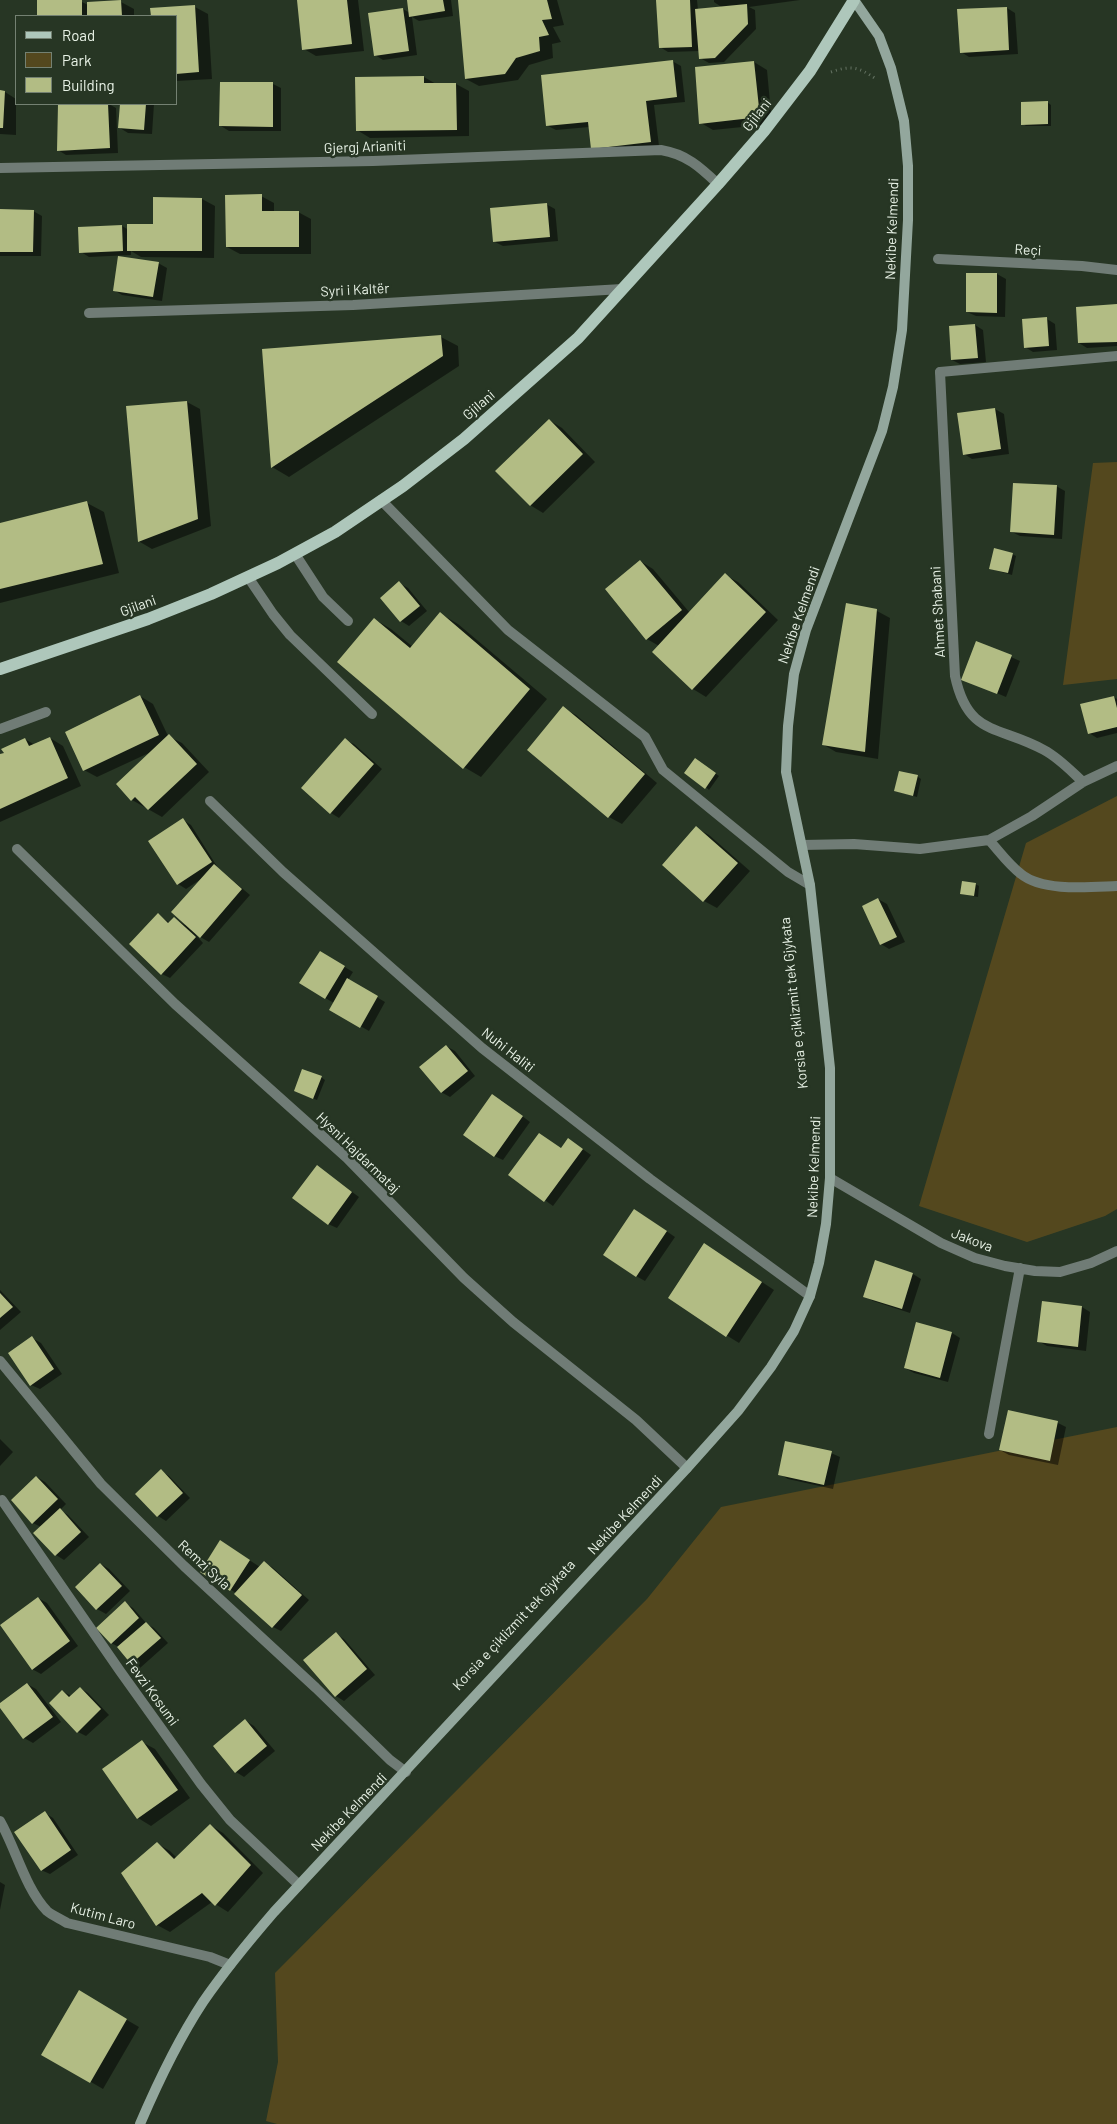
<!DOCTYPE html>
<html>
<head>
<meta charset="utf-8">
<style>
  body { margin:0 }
  #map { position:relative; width:1117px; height:2124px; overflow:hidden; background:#273624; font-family:Barlow,sans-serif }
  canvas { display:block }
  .legend { position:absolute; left:15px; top:15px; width:162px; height:90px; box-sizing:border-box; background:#273624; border:1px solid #748172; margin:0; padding:6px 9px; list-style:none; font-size:15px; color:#e8f2e6 }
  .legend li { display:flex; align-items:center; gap:10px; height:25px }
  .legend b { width:25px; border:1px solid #748172 }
</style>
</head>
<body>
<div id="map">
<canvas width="1117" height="2124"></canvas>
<ul class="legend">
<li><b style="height:6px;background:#aec7bb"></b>Road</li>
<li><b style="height:14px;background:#54481e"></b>Park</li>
<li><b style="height:14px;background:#b2bc84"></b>Building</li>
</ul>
</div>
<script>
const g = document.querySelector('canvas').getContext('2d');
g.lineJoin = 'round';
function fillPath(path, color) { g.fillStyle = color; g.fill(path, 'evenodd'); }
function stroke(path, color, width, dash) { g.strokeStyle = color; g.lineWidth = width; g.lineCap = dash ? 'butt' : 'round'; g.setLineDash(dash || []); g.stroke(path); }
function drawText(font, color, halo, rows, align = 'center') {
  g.font = font + ' Barlow,sans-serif'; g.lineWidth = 5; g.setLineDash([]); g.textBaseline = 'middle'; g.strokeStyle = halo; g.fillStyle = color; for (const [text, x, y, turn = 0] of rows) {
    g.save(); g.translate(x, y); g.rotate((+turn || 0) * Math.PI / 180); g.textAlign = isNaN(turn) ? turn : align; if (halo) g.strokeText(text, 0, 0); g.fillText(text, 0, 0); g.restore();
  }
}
fillPath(new Path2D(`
  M1117,462V679L1063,685L1093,463Z
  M1117,796V1209L1105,1216L1027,1242L919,1206L1026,843Z
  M1117,1427V2124H277L266,2121L278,2062L275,1973L647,1599L721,1507Z`), '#54481e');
fillPath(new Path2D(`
  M298,0H358L364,51L316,56L304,49Z
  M408,0H451L453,16L419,21L412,17L417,55L383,60L375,55L369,14L403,9L410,13Z
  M459,0H557L564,25L553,27L561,42L552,44L553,58L529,65L518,80L479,86L466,79Z
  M658,0H697L698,10L723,8L714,2V0H800L749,7L755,10L756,29L724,62L709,63L700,58V51L668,52L660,47Z
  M38,2H82L88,5L121,2L134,9V16H144H38Z
  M195,7L208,14L212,79L176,81V16H152L151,9Z
  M1007,8L1015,13L1018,54L969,57L961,52Z
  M672,61L681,66L685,102L654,105L659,146L600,153L589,127L556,130L548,126Z
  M754,62L767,70L772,124L713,130L701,123Z
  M424,77L436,84H456L469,91V136L370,138L357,130Z
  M273,84L281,88V131H229L221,126Z
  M0,92H5L16,99V135L0,134Z
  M1047,102L1051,105V126H1026L1023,124Z
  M109,104L116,108L118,153L66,155L58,150L59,105Z
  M122,104H154L152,134L128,133L120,128Z
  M261,196L274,203V212H298L311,219V254H240L227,247Z
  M202,199L215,206L214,258L141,257L131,251V255L89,257L81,252L122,226L129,230L154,225Z
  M546,204L555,209L558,241L503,246L495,242Z
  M0,210L33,211L42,216L41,256H0Z
  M158,263L167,268L162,301L122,295L114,290Z
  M967,274H997L1006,279L1005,317L976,316L967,312Z
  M1117,306V346L1087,348L1079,343Z
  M1047,319L1055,324L1057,350L1033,352L1025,347Z
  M975,325L983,330L986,362L960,364L952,360Z
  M441,337L458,346L459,366L289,477L272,467Z
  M187,402L200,409L211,526L152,549L140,542L128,407Z
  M995,409L1004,414L1009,454L972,459L964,454L958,414Z
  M549,420L562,428L595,462L543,513L530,505Z
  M1056,486L1065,491L1062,539L1020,536L1012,532Z
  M87,503L104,512L119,573L0,603V524Z
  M1012,554L1016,556L1012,575L991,569Z
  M640,561L653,569L690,613L725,575L738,582L778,620L706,697L693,689L654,652L659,646L647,639Z
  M399,583L408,588L427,611L409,626L401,621Z
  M847,605L877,611L890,618L878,759L836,752L824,745Z
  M441,614L458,624L547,699L481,777L464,767L374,619L391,629L413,647Z
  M977,642L1020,661L1006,697L963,679Z
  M140,696L153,704L168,736L182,743L209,772L162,817L132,800L151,752L97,777L84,770Z
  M1114,697L1117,699V733L1097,738L1089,733Z
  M563,708L576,715L657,783L622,824L609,817L528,749Z
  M50,738L63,746L81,786L0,822V756L25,739L35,745Z
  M345,740L354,744L382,769L339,818L331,813Z
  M699,762L719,776L709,790L706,787Z
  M917,776L921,779L917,797L895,791Z
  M183,820L191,825L218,868L250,895L209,942L195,934L203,943L170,978L162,974L158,915L170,923L174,918L185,925L201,879L186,889L178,884Z
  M696,828L709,835L750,871L717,908L704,901Z
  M975,884L979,886L978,897L961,894Z
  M878,899L887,904L905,942L889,949L881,944Z
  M328,957L353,972L348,980L385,1002L369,1031L330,1009L334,1003L325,998Z
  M446,1046L455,1051L475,1076L450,1097L441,1092Z
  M321,1077L325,1080L317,1100L299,1093Z
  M501,1100L530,1122L503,1160L494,1156Z
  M540,1134L562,1149L577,1145L591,1155L553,1206L510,1175Z
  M325,1172L359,1197L337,1228L328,1224Z
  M643,1215L675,1237L645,1281L636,1276Z
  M717,1252L774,1290L739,1343L726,1335Z
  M913,1274L921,1279L910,1313L873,1301L864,1296Z
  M0,1290L21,1312L0,1330Z
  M1082,1307L1090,1312L1086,1351L1047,1346L1038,1341Z
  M952,1333L960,1338L948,1382L914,1373L905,1368Z
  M32,1338L41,1343L62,1374L40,1389L31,1385Z
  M1058,1423L1066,1427L1058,1465L1009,1455L1000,1450Z
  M0,1439L13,1452L0,1466Z
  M831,1453L840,1457L833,1489L788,1479L779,1474Z
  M161,1471L169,1476L190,1498L166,1521L158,1516Z
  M37,1477L45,1482L66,1504L60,1510L68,1515L89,1537L64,1560L56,1555L35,1533L41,1527L33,1523Z
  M229,1547L260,1567L264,1563L272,1567L309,1600L281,1631L273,1627L236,1593L201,1571Z
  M101,1564L109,1569L130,1591L106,1614L97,1609L76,1587Z
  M38,1598L47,1603L78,1646L41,1674L32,1669Z
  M125,1603L133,1608L147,1624L154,1628L168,1643L140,1668L132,1663L119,1647L111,1643Z
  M336,1634L344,1639L375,1675L344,1701L336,1696Z
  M27,1684L36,1689L61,1722L33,1743L24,1738L0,1706Z
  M80,1688L88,1693L109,1715L86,1736L78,1732L62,1691L71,1696Z
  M246,1721L254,1726L275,1751L244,1777L236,1772Z
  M142,1742L155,1749L190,1798L151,1826L138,1818L104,1770Z
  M45,1813L53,1818L78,1855L50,1874L41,1870Z
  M210,1825L223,1833L263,1873L228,1912L212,1902L170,1932L157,1925L158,1844L170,1851L177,1858Z
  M0,1882L5,1885L0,1910Z
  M79,1992L139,2027L103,2089L43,2054Z`), '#0007');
fillPath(new Path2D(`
  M37,0H82V16H37Z
  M121,0L122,16H87V2Z
  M297,0H347L352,44L302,50Z
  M407,0H443L445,11L409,17Z
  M458,0H547L552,19L542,20L549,35L539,37L540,51L516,58L505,74L465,79Z
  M656,0H690L692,47L659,48Z
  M747,4L748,24L715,58L699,59L695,9Z
  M195,5L199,72L176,74V16H151L150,8Z
  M1007,7L1009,50L960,53L957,9Z
  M403,8L409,51L374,56L368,13Z
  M673,60L677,97L646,101L651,142L591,149L588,122L546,126L541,75Z
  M754,61L760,117L699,124L695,67Z
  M424,76V83H456L457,130L356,131L355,77Z
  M220,82H273V127L219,126Z
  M0,90L5,91L3,128H0Z
  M1048,101V124L1021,125V102Z
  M58,104H108L110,148L57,151Z
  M120,104H146L144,130L118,128Z
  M262,194V211H299V247H226L225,195Z
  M153,197L202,198V251H127V224H153Z
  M547,203L550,237L493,242L490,208Z
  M0,209L34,210L33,252H0Z
  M122,225L123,251L79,253L78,227Z
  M118,256L159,262L153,297L113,291Z
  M966,273H997V313L966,312Z
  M1117,304V342L1078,343L1076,307Z
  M1047,317L1049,346L1024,348L1022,319Z
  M975,324L978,358L951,360L949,326Z
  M441,335L443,356L271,468L262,349Z
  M187,401L198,519L138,542L126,406Z
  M995,408L1001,449L963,455L957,413Z
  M549,419L583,454L530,506L495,471Z
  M1013,483L1057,485L1054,535L1010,532Z
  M87,501L103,564L0,589V523Z
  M994,548L1013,553L1008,573L989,569Z
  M640,560L682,610L646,640L605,589Z
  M725,573L766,612L692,690L652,652Z
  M399,581L420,606L400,622L380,598Z
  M846,603L877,609L865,752L822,745Z
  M440,612L530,689L463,769L337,662L374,618L410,648Z
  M976,641L1012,655L997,694L961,680Z
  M140,695L159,735L83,771L65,732Z
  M1114,696L1117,708V727L1088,734L1080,704Z
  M563,706L645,774L608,818L527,750Z
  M169,734L197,764L148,810L135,797L131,801L116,784Z
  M50,737L68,778L0,809V754L4,753L1,749L25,738L29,746Z
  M345,738L374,764L330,814L301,788Z
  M695,758L716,773L705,789L684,773Z
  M899,771L918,775L913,796L894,791Z
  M183,818L212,862L177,885L148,841Z
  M696,826L738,863L703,902L662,865Z
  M214,864L242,889L200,938L171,912Z
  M962,881L976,883L974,896L960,894Z
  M878,898L897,937L880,945L862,906Z
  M158,913L168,923L174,917L196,937L161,975L129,944Z
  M320,951L345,966L325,999L299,983Z
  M347,978L378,996L360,1028L329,1010Z
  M446,1045L468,1071L441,1093L419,1067Z
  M302,1069L322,1076L313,1099L294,1091Z
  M492,1094L523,1116L494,1157L463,1135Z
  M539,1133L561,1148L568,1138L583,1149L544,1202L508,1175Z
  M317,1165L352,1192L328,1225L292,1198Z
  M634,1209L667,1231L636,1277L603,1255Z
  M704,1243L762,1282L726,1337L668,1298Z
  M875,1260L913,1273L902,1309L863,1297Z
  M0,1293L13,1307L0,1318Z
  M1042,1301L1082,1306L1078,1347L1037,1342Z
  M916,1322L952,1332L940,1378L904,1368Z
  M32,1336L54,1369L30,1386L8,1353Z
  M1008,1410L1058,1421L1050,1461L999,1450Z
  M785,1441L832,1451L824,1485L778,1475Z
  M161,1469L183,1493L157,1517L135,1494Z
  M36,1476L58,1499L32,1524L11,1500Z
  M60,1508L81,1532L55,1556L33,1533Z
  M220,1540L250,1560L230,1591L200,1572Z
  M264,1561L302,1595L272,1628L234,1594Z
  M100,1563L122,1586L96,1610L75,1587Z
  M38,1597L70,1641L32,1670L0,1625Z
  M125,1601L139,1618L111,1644L96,1628Z
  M146,1622L161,1638L131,1664L117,1647Z
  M336,1632L367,1669L335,1697L303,1660Z
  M27,1683L53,1717L23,1739L0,1708V1703Z
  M80,1687L101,1709L77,1733L49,1703L62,1690L69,1697Z
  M245,1719L267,1746L235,1773L213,1746Z
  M142,1740L178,1790L137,1819L102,1769Z
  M45,1811L71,1850L41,1871L14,1832Z
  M210,1824L251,1865L215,1906L202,1893L156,1926L121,1873L157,1842L174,1859Z
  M79,1990L127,2019L90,2083L41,2055Z`), '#b2bc84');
stroke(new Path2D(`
  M831,72C851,65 859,67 876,79`), '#657363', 3, [1, 4]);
stroke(new Path2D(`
  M940,372L1117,356
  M381,500L508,630L645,737L663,770L788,872L810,885
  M295,554L323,597L348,621
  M248,577L273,614L290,635L372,714
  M0,729L46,712`), '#707c76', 10);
stroke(new Path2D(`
  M0,168L373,161L661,150C686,154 700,167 718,184
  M938,259L1082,266L1117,270
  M89,313L353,305L622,289
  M940,372L955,676C968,737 999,725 1044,750C1059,758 1071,771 1083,782
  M210,801L283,872L482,1048L650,1179L810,1296
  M989,840C999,851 1009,865 1021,874C1043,892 1090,887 1117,886
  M802,845L854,844L920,849L989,840L1032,816L1083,782L1117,766
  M17,849L175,1004L347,1158L464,1278L513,1322L636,1420L687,1468
  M830,1178L941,1243L975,1258L1005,1266L1035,1271L1060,1272L1091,1263L1117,1251
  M0,1361L101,1484L184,1566L316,1688L390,1760L406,1772
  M989,1434L1020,1268
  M2,1500L120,1671L201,1784L230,1820L299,1885
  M0,1821C16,1849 25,1888 47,1911C53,1916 61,1919 67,1923L210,1957L230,1965`), '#707c76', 10);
stroke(new Path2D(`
  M140,2124C158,2082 178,2040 203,2002C225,1970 249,1941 274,1912L687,1468L738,1411L771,1367L794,1331L810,1296L819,1263L826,1224L830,1178V1068L810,885L786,772L788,726L794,674L806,630L882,431L893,387L902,330L908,220V166L904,121L891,68L879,36L854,0`), '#93a79d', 10);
stroke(new Path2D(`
  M0,669L148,619L211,594L278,563L335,532L403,486L464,439L578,338L718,184L764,131L810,71L854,0`), '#aec7bb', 12);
drawText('14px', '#e8f2e6', '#273624', [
  ["Gjilani",757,115,-52],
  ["Gjergj Arianiti",365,147,-2],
  ["Nekibe Kelmendi",892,229,-88],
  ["Reçi",1028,250,3],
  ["Syri i Kaltër",355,290,-3],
  ["Gjilani",479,405,-41],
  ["Gjilani",138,606,-20],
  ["Ahmet Shabani",938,612,-93],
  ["Nekibe Kelmendi",799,615,-71],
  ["Korsia e çiklizmit tek Gjykata",794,1003,-96],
  ["Nuhi Haliti",508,1050,38],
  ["Hysni Hajdarmataj",358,1153,44],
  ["Nekibe Kelmendi",814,1167,-88],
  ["Jakova",972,1240,21],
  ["Nekibe Kelmendi",625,1515,-47],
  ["Remzi Syla",204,1565,43],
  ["Korsia e çiklizmit tek Gjykata",514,1625,-47],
  ["Fevzi Kosumi",152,1692,54],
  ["Nekibe Kelmendi",349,1812,-46],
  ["Kutim Laro",103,1916,15]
]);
</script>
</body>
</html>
